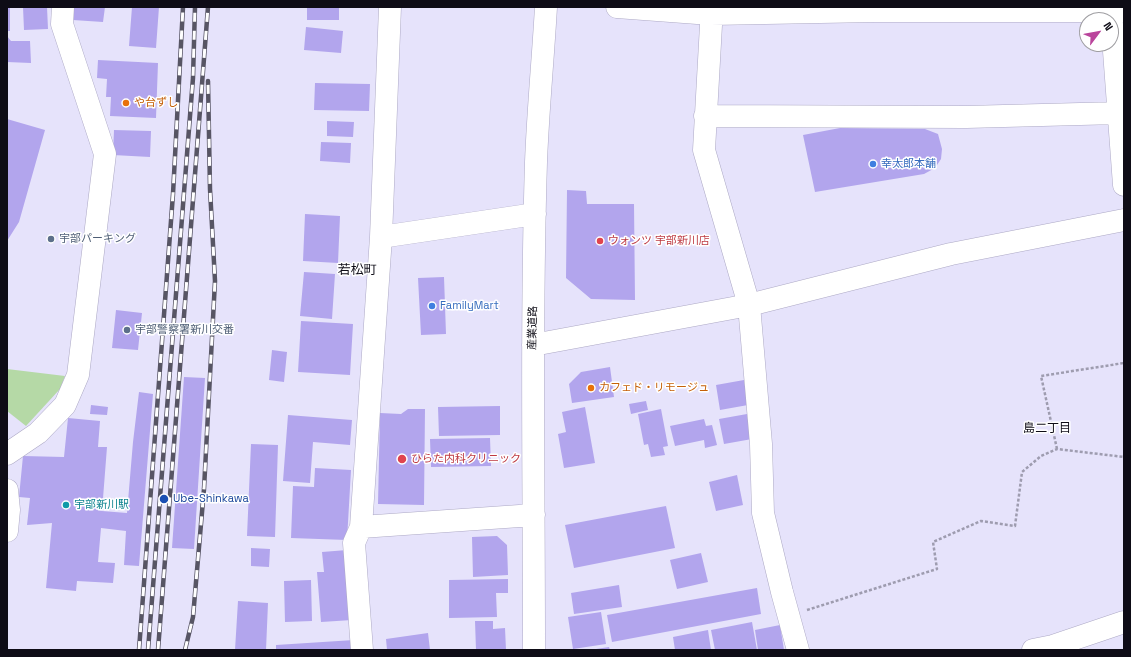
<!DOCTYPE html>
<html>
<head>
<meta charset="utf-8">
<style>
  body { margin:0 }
  #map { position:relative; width:1131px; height:657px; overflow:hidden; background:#e6e3fb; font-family:"Space Grotesk",sans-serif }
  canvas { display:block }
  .frame { position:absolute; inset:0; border:8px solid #0e0c16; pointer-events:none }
  .north { position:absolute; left:1079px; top:12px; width:40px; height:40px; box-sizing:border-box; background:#fff; border:1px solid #9f9ea2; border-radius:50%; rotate:58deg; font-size:11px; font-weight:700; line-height:16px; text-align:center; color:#0e0c16 }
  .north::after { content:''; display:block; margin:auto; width:14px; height:18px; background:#ba459c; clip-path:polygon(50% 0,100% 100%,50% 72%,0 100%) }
</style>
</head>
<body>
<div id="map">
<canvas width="1131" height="657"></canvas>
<div class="frame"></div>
<div class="north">N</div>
</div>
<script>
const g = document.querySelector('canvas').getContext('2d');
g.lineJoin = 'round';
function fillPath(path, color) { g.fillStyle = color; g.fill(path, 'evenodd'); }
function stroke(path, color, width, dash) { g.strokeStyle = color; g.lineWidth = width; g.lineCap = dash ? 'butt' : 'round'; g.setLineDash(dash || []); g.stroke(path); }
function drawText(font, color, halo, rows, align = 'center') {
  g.font = font + ' "Space Grotesk","Noto Sans JP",sans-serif'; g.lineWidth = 3; g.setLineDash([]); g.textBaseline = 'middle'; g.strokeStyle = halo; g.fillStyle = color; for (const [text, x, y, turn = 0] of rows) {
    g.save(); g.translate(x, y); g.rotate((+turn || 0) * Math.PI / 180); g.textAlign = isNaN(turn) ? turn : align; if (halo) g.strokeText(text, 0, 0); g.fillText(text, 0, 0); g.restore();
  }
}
fillPath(new Path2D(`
  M7,369L65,376L60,389L26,426L7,411Z`), '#b5d9a6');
fillPath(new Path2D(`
  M7,7H10V31H7Z
  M23,7H47L48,29L24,30Z
  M72,7H105L103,22L73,20Z
  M132,7H159L156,48L129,46Z
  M307,7H339V20H307Z
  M306,27L343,31L341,53L304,50Z
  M7,36L11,41H30L31,63L7,62Z
  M98,60L158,63L156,118L110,116L111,97H106L107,79L97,78Z
  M315,83L370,84L369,111L314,110Z
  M7,119L45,130L19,222L7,241Z
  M327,121L354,122L353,137L327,136Z
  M840,128L925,129L938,134L942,149L941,159L935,168L924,174L815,192L803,135Z
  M114,130L151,131L150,157L113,155Z
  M321,142L351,143L350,163L320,161Z
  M567,190L586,191L587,204H634L635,300L591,299L566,278Z
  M305,214L340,216L338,263L303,261Z
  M304,272L335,274L332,319L300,316Z
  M444,277L446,334L421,335L418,278Z
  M116,310L142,313L138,350L112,348Z
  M301,321L353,324L350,375L298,372Z
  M272,350L287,352L284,382L269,380Z
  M610,367L614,397L572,403L569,384L581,372Z
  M184,377L205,378L194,549L172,548Z
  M744,380L748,405L720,410L716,385Z
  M139,392L153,394L139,566L124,565L126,531L101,528L98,562L115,563L113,583L77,581L76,591L46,588L52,523L27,525L30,498L19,497L23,456L64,457L68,418L100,421L98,447H107L102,511L127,513L133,442Z
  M646,401L648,410L631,414L629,404Z
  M91,405L108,407L107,415L90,414Z
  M500,406V435L439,436L438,407Z
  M585,407L595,463L564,468L558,434L566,432L562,412Z
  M408,409H425L424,505L378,504L380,413L401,414Z
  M661,409L668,446L663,447L665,455L651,457L648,444L644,445L638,414Z
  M747,414L752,439L724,444L719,419Z
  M288,415L352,420L350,445L313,442L310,483L283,481Z
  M704,419L706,426L712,425L717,445L705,448L704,440L675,446L670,426Z
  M490,438L491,466L431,467L430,439Z
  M251,444L278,445L275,537L247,536Z
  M315,468L351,470L347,540L291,538L293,486L314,487Z
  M737,475L743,505L716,511L709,482Z
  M666,506L675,548L574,568L565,525Z
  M497,536L507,545L508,575L473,577L472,537Z
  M251,548L270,549L269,567L251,566Z
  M347,550L352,620L321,622L317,572H324L322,552Z
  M701,553L708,582L677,589L670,560Z
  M508,579V593H496L497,617L449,618V580Z
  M311,580L312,621L285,622L284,581Z
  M619,585L622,607L574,614L571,593Z
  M757,588L761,614L612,642L607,615Z
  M238,601L268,603L266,650H235Z
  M601,612L606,644L573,649L568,617Z
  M475,621H493V629L505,628L506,650H476Z
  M752,622L757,650H715L711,630Z
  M780,625L784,650H758L755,630Z
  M708,630L711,650H675L673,637Z
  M428,633L430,650H387L386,639Z
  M354,640V650H276V645Z
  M609,647L610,650H596V649Z`), '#b2a5ed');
const minor = new Path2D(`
  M617,7L711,14L874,11H1124
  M712,7L704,150L749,305L761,444L763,513L782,592L798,650
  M1111,11L1124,185
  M705,116L966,117L1118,113
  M381,237L535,214
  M533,345L749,305L951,254L1124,220
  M7,454L38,433L65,405L78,375L105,154L62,24L63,7
  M7,490L9,510L7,531
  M361,527L534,515
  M362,650L354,543L361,527L381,237L390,7
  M534,650C534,487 531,325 536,162C538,110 543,59 546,7
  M1033,650L1053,646L1124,622`);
stroke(minor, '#ada9c5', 23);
stroke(new Path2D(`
  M1057,449L1041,376L1124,363
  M807,610L937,569L933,542L981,521L1015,526L1022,472L1041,456L1057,449L1124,457`), '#9e9caf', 2.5, [3, 2]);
stroke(minor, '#fff', 22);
const rail = new Path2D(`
  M139,650L173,194L183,7
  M148,650L193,78L195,7
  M158,650L208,7
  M185,650L193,617L204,489L215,281L210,189L208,81`);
stroke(rail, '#575564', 4.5);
stroke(rail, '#fff', 3, [9]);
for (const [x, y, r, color] of [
  [126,103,4,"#e8710a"],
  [873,164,4,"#3f7fe0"],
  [51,239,4,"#5c6f8a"],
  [600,241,4,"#e0444e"],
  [432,306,4,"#3f7fe0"],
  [127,330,4,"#5c6f8a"],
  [591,388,4,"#e8710a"],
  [402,459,5,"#e0444e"],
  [164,499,5,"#1a4fb4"],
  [66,505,4,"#0f9aa8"]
]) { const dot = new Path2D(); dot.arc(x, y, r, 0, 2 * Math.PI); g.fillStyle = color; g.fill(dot); stroke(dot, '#fff', 1.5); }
drawText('11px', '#c56008', '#fff', [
  ["や台ずし",134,103],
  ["カフェド・リモージュ",599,388]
], 'left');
drawText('11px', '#366cbe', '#fff', [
  ["幸太郎本舗",881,164],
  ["FamilyMart",440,306]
], 'left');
drawText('11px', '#4e5e75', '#fff', [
  ["宇部パーキング",59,239],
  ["宇部警察署新川交番",135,330]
], 'left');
drawText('11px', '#be3a42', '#fff', [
  ["ウォンツ 宇部新川店",608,241],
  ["ひらた内科クリニック",411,459]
], 'left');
drawText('11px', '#0e0c16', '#fff', [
  ["産業道路",533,328,-89]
]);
drawText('11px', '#164399', '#fff', [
  ["Ube-Shinkawa",173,499]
], 'left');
drawText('11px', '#0d838f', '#fff', [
  ["宇部新川駅",74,505]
], 'left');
drawText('12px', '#0e0c16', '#fff', [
  ["島二丁目",1047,429]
]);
drawText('13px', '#0e0c16', '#fff', [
  ["若松町",357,270]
]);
</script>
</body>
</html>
